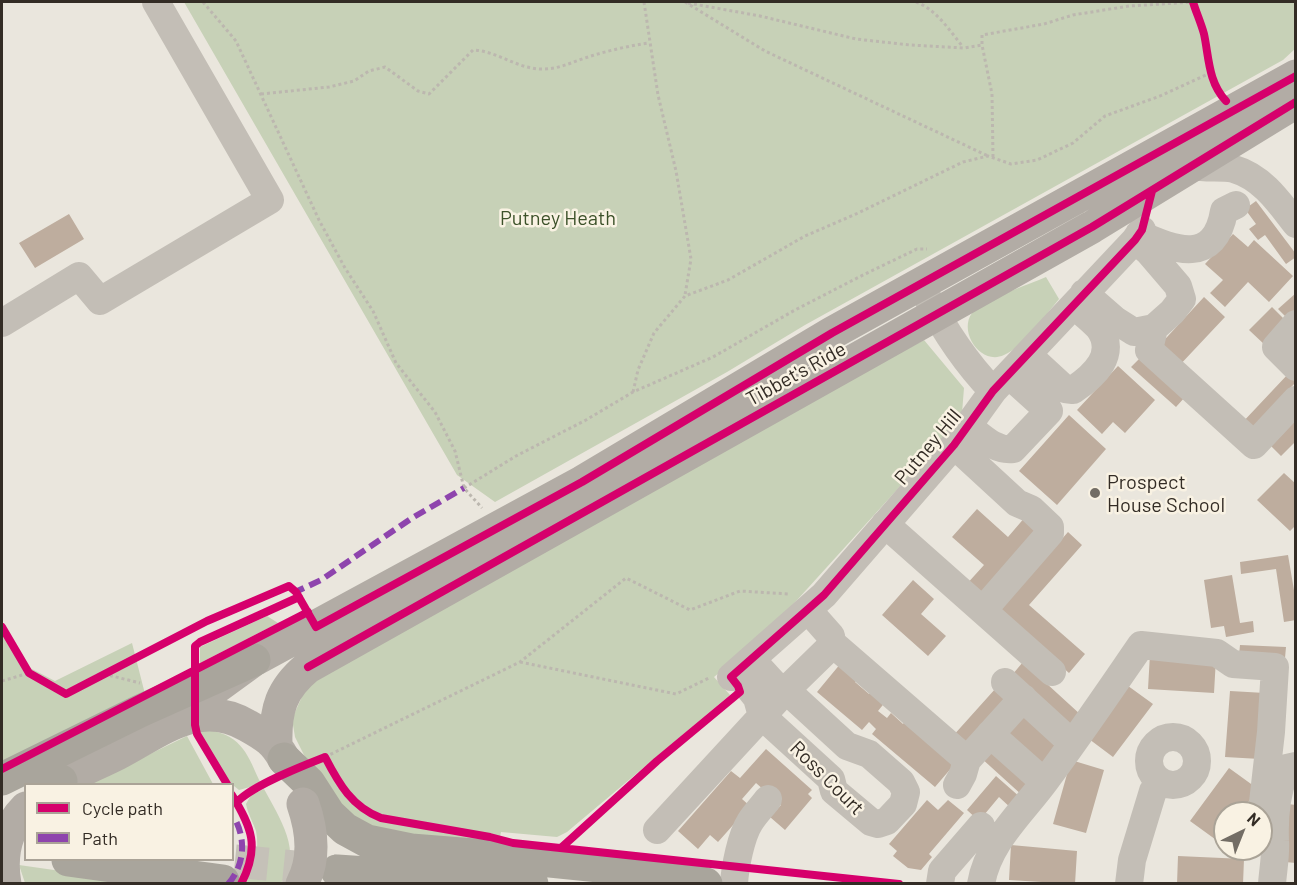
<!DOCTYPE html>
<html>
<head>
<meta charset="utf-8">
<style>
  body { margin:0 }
  #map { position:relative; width:1297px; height:885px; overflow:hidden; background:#eae6dd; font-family:Barlow,sans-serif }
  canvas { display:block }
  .frame { position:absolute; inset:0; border:3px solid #332c25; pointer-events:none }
  .legend { position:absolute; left:24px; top:783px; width:210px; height:78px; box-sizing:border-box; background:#f9f2e3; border:2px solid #aaa397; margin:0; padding:8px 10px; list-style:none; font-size:18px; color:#332c25 }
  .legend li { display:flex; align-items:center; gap:12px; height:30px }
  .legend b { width:30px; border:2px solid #aaa397 }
  .north { position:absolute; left:1213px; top:801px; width:60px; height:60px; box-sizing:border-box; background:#f9f2e3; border:2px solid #aaa397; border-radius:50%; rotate:43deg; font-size:16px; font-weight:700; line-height:24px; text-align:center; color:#332c25 }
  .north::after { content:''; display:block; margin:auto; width:21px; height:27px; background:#736d65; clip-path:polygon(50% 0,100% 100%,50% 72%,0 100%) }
</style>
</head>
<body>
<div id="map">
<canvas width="1297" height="885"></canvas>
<div class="frame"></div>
<ul class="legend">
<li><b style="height:8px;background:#d6006c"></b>Cycle path</li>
<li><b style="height:8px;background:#8e44ad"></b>Path</li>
</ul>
<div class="north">N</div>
</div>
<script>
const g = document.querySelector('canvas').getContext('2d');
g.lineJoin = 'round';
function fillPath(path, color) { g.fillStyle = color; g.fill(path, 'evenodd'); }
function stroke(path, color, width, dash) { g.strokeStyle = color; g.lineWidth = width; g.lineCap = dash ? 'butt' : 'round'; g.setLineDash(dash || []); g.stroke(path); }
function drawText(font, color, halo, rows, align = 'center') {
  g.font = font + ' Barlow,sans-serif'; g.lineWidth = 5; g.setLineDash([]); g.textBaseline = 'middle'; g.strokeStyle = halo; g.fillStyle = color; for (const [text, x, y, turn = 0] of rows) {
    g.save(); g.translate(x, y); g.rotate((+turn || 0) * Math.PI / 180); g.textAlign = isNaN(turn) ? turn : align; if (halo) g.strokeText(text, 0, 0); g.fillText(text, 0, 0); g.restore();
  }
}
fillPath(new Path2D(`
  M184,2H1295L1296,48L1283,60L805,325L727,372L495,502L457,475Z
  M1046,277L1059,299C1043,318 1026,345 1004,355C981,366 958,332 972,313C982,299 1029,285 1046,277Z
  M924,340L964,388L962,413L952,429L769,631L714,677L730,695L567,832L557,837L501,832L498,847L383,839L324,795L295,737L292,719L308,683L779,417Z
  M267,616L278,623L200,663V647Z
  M2,621L28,667L55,681L132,643L145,694L2,763Z
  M209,730C243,736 248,756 261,784L239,790L229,782L199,731Z
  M187,736L213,784H88Z
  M264,789C279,817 304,853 281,883H245C254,868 260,849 256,831C253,822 248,814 246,804L251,795Z
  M19,865L145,883H25Z`), '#c7d1b7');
fillPath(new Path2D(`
  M1256,201L1296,254V257L1286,264L1265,235L1258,240L1249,229L1256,224L1245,209Z
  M69,214L84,239L35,268L19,243Z
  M1233,234L1248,247L1254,240L1293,276L1269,302L1248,282L1225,307L1210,293L1223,280L1205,264Z
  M1296,293V314L1289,320L1278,309Z
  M1204,297L1225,317L1177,368L1156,349Z
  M1272,307L1288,323L1266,346L1249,330Z
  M1141,357L1185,397L1176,407L1131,367Z
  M1118,366L1155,400L1125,433L1113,422L1102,434L1077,410Z
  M1289,373L1296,382L1248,432L1240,425Z
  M1069,415L1106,449L1057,505L1019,471Z
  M1296,420V441L1281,456L1271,446Z
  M1284,473L1296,484V525L1290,531L1257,500Z
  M977,509L1008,537L1026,516L1043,531L981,600L965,586L984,565L952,537Z
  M1068,532L1082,545L1029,605L1085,654L1069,673L999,611Z
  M1288,555L1296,602V620L1284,622L1276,569L1241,574L1240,562Z
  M1232,575L1240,623L1253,621L1254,632L1226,637L1224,626L1211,628L1204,580Z
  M913,580L934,599L921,614L946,636L928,656L882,615Z
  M1240,645L1286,647L1285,658L1239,656Z
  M1150,654L1216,658L1214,693L1148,689Z
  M1023,662L1081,715L1071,729L1012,675Z
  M841,663L858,678L855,682L869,694L873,690L886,701L878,711L887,718L891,713L903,724L909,716L953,766L935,787L872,734L876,729L869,722L862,730L817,692Z
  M1124,683L1153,704L1113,757L1085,736Z
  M996,688L1010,701L966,750L952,737Z
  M1230,691L1265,693L1260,759L1225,757Z
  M1021,711L1060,745L1043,768L1002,732Z
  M989,746L1032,784L1023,796L980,757Z
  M766,749L812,790L808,794L812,798L785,830L770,817L781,805L756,783L742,799L750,806L718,842L710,835L698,849L678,831L731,771L740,778Z
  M1071,760L1104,770L1086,833L1053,824Z
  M1229,768L1258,789L1240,813H1225V834L1219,842L1190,821Z
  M996,776L1021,798L1012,809L999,797L979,821L967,810Z
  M927,800L938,810L948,800L964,813L929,854L932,857L921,870L908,868L893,856L897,851L889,844Z
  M1280,803L1296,805V863L1285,862Z
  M1011,845L1077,851L1075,884L1009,880Z
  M1178,856L1244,859L1243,884H1177Z`), '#bead9e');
stroke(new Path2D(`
  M235,861L335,871`), '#c5c1b8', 33, [33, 16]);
stroke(new Path2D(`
  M203,2L236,41L319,220L345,268L373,311L396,363L435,412L455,451L464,488L482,508
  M644,2L658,95L676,171L691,259L685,295
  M685,2L765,51L988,156
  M916,2C936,9 950,31 963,47
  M1193,2L1204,33L1210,73L1218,92
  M688,3L760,16L856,39L910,45L964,48L982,45
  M261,94L329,87L354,81L369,71L385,67L418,91L429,94L473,50C497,51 516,68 540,69C556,70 570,63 585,58C606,51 628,46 649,43
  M993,157L992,94L982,45V35L1044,24L1073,15L1129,6L1193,2
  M633,392L638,370L654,333L685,296L728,280L805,236L856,214L963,162L988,156L1011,164L1037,160L1073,143L1105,116L1160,96L1210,73
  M464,488L516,456L586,420L633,392L713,357L795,310L865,274L917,249H927
  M520,662L676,694L709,678
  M104,674L140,683
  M2,681L29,673
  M325,757L520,662L626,578L690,610L740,591L789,594`), '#bcb7af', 3, [3, 3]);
stroke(new Path2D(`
  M1192,166C1207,169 1222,166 1234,169C1262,177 1279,202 1296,224
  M1139,234C1175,251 1215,265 1224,211L1236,205
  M1084,293L1115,320L1134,332L1154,328L1172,312L1182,299L1178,286L1148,251L1135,240
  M926,295C945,332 965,362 993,391
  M2,323L79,276L100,301L270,200L156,2
  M1296,324L1276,347L1296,367
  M1154,328L1149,350L1254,445L1296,400
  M1028,355L1065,389L1073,390C1094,376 1118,354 1099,328C1093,321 1084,314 1077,308
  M968,426C982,437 995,451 1013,449L1049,411L1009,375
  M954,445L1017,503L1031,509L1050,527V533L983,610
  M885,524L1052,672
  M808,610L831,636L832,643L967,760L1023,698
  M737,673L757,698L762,716L831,779L834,791L871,822L878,824L887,821L903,804L906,792L901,782L869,754L847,746L786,690L774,684L752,660
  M731,677L824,595L954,445L993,391L1135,240L1142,230
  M1005,682L1063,735
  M990,734L1035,774
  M1149 761a24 24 0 1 1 48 0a24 24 0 1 1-48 0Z
  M957,785L963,774L967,760
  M657,830L786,690L827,650L832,643
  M734,884C735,867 741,836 750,822C755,814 762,807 768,799
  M940,884L942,871L981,826
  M981,884C988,842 1022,813 1046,780C1079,736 1110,690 1141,645L1217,653L1233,664L1275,667L1271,732L1261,820
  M1129,884L1132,860L1153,791L1160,782
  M1272,884C1273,870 1276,855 1275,841C1274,816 1276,791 1287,768L1296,766`), '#c3beb6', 28);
stroke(new Path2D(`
  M169,725L188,708L254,660L582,482L832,333L1296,76
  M276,744C275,710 281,689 308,667L1092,227L1296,102
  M56,784C75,773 97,764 117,754C161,731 199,697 248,726C266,736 275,742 284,759`), '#b2aca5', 33);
stroke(new Path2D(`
  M284,759L309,783L329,814L345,829L367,841L411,850L550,861L677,874L706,884
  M2,779L140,711L254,660
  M44,784L61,781
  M68,860L223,881
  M337,871L532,884`), '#a9a59c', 33);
stroke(new Path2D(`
  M5,884C0,855 5,829 26,808
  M302,884C316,858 312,830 303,804`), '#b2aca5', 33);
stroke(new Path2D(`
  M293,593L321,580L412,518L464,488
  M228,884C244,866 246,842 236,821`), '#8e44ad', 6, [12, 6]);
stroke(new Path2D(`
  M1193,2C1196,12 1201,23 1204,34C1209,57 1208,82 1226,101
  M2,627L29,673L66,694L207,621L289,586L296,592L316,627L582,482L832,333L1296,76
  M308,667L1092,227L1296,102
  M2,769L308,612
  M227,784L197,734L195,725V646L200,642L299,597
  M232,795C252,828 260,847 241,884
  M237,802C253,785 302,766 325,757C339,784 352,807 381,818L490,837L513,843L899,884
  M562,847L657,761L740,692L738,686L731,677L824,595L954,445L993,391L1135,240L1142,230L1152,191`), '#d6006c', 8);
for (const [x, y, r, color] of [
  [1095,493,6,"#736d65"]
]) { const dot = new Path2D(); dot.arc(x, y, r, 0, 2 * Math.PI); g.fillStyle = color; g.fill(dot); stroke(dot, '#f9f2e3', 2); }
drawText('20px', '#3c5129', '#f9f2e3', [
  ["Putney Heath",558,218]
]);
drawText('20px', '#332c25', '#f9f2e3', [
  ["Tibbet's Ride",796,374,-29],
  ["Putney Hill",928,447,-50],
  ["Ross Court",827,778,45]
]);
drawText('20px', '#332c25', '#f9f2e3', [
  ["Prospect",1107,482],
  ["House School",1107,505]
], 'left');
</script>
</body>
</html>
